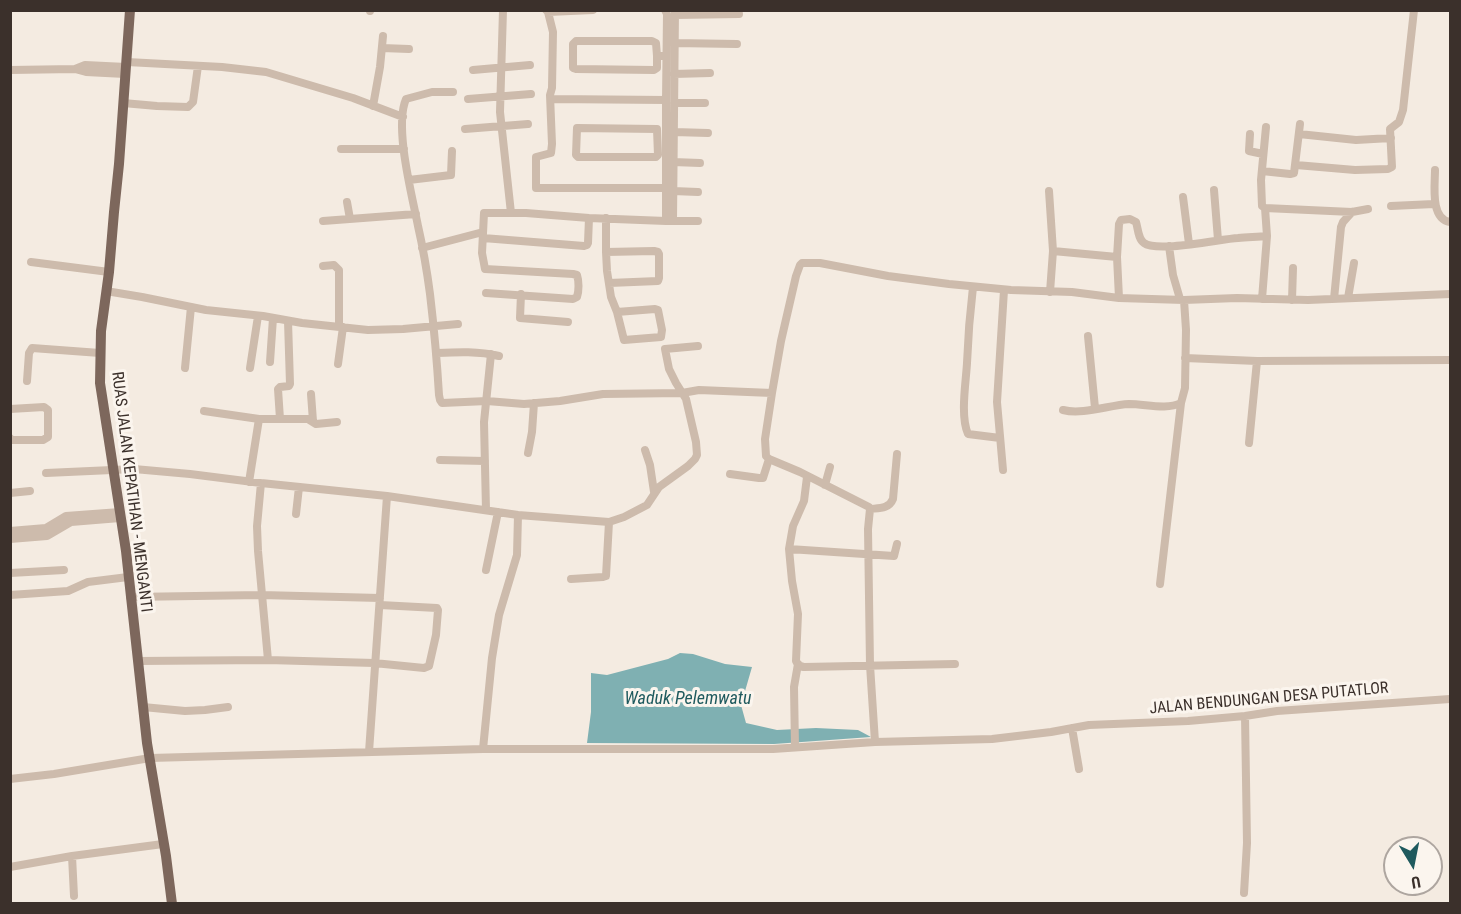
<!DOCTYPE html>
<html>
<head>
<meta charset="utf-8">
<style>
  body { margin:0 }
  #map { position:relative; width:1461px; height:914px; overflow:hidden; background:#f4ebe1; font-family:"Roboto Condensed",sans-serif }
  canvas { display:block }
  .frame { position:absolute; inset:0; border:12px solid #3b302b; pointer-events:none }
  .north { position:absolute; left:1383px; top:836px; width:60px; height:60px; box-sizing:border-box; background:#fbf5ee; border:2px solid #aea6a0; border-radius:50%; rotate:170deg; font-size:16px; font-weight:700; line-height:24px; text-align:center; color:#3b302b }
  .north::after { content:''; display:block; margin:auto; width:21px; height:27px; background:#1f5a5e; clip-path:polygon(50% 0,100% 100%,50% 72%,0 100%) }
</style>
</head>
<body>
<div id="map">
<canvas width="1461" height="914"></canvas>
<div class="frame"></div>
<div class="north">U</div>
</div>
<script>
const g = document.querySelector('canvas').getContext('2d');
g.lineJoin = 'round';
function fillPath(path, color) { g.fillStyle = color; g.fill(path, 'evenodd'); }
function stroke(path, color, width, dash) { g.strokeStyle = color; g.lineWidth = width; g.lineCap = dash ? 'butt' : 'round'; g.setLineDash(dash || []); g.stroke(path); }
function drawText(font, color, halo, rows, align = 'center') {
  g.font = font + ' "Roboto Condensed",sans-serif'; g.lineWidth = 6; g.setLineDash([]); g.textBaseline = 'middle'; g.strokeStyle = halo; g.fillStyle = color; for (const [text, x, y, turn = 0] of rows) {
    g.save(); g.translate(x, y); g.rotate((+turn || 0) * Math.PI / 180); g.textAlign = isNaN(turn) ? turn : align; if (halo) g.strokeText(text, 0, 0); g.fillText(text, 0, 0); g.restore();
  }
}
fillPath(new Path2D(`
  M680,653L693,654L725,664L752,667L741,705L746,723L777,730L816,728L858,730L871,737L774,744L587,743L591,712V673L607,675L668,659Z`), '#7fb0b2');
stroke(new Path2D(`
  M503,10L500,112L511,213
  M546,10L548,12L553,32L552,88L550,95L552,144L551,153L536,157V188H666
  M665,10L667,14L666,100
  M370,11V10
  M548,12L593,10
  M675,15L739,14
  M674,43L737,44
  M382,48L409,49
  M657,56L656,43L652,41H576L573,44V68L576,69L654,70L657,68V56H666
  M127,62L222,67L266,72L353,98L403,117
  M75,69L85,65L126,67
  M10,70L75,69L86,72L125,74
  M473,70L530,65
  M674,74L710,73
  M453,92H432L406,99C394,127 412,195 418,226C423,248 427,271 430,294C434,328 437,361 439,395L440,400L442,403L487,401L524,404L560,401L603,394L682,393L699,390L772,393
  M468,99L531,94
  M123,103L157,106L188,107L193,102L198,66
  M674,103H705
  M373,106L380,67L383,36
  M577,128L657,129L658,155L656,157H578L576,155Z
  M465,129L528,124
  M674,132L708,133
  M1250,134L1249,151L1263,154
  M1299,134L1356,140L1391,138
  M341,149H404
  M673,162L700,163
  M1296,165L1355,170L1388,169L1392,167L1390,129L1399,122L1403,110L1414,10
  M1435,170C1435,185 1430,219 1450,222
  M1262,171L1290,174L1294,173L1300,124
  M409,180L451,175L452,151
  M1214,190L1218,240
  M673,191L698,192
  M1049,191L1053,251L1050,292
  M1183,197L1189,244
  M347,202L350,219
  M1391,206L1434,204
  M1265,208L1352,212L1368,209
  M606,218V252L654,251L658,252L659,254V278L658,281L609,283
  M323,221L416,214
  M668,221H698
  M673,221L675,10
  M483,238L584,246L587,245L588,243L589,218
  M1169,246L1173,275L1180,299
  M422,248L483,232
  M1053,251L1117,257
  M606,252L607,271L611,297L617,312L624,340L661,337L662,330L658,310L655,309L617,312
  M31,262L109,272
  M323,266L334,265L339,270V326
  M973,287C970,312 968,337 967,363C966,382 960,416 968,434L1000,438
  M106,291L142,297L206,310L263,316L302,323L368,330L403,329L458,324
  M486,293L573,299L577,297C579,291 579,281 577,275L573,274L485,269L482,253L484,213H526L589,218L666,221V100L551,99
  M521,294L520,318L568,322
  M1119,298L1117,257L1119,224L1121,220L1130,219L1136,222C1138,228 1138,239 1144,243C1157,253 1220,239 1238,238C1248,237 1257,237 1267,236
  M1348,298L1354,263
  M1262,299L1267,236L1265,208L1262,206L1261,180L1266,127
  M1334,299L1341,227L1343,222L1352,212
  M1292,300L1293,268
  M1088,336L1095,408
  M436,353C458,352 478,351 499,356
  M1185,358L1257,361L1450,360
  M270,362L273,318
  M338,364L343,327
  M185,368L191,307
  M250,368L258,316
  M27,381L29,353L32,348L100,353
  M311,394L313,421
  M10,409L44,407L48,410V437L43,440H12L10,438
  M1063,410C1083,415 1109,405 1129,404C1146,404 1166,410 1181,403L1185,388L1186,330L1184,300
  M204,411L259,419H308L316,424L337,422
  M280,419L278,389L280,387L289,386L290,384L288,321
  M1249,443L1257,361
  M645,450L650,465L654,492
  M528,453L532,432L534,403
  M440,460L485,461
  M1003,470L997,402L1004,290
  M46,473L134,469L190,474L261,483L387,496L518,515L609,522L624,517L647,505L659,487L688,466L695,459L697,455L696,442L686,399L676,383L669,369L665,349L698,346
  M730,474L759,478H763L769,459
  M807,477L804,501L793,526L789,549L792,581L798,614L796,661C798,666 800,666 804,667L955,664
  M249,482L259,419
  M261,483L257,526L258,551L268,660
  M825,485L830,467
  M10,493L30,491
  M870,509C879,508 889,509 893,499L897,454
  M486,510L484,422L491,354
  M296,514L299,487
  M10,531L46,528L66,516L120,512
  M10,539L47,536L71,522L120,518
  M789,549L894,556L897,544
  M486,570L498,512
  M10,573L64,570
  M571,579L603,577L606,576L609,522
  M1160,584L1181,403
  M10,595L68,591L88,582L128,577
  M130,597L261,595L380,598
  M138,661L268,660L374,663L424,668L429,666L436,635L438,610L437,608L380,605
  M143,707L185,711L205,710L228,707
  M1072,728L1079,769
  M875,742L870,665L868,529L870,509L869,507L800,472L769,459L766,456L765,439L772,393L781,341L796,276L800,265L802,263H820L888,276L949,284L1011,290L1072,292L1119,298L1184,300L1237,298L1308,300L1450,294
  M795,747L794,687L798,664
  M483,749L492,658L499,615L517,555L518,515
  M369,752L387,496
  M10,779L54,774L150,758L483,749H773L875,742L992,739L1051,732L1089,725L1188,721L1245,716L1277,711L1450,699
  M72,856L74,896
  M10,867L72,856L163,844
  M1244,893L1247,843L1245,716`), '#cdbbac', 8);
stroke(new Path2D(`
  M130,10L119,164L114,212L109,272L101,331L100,383L126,551L147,743L166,856L172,904`), '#7d675c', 10);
drawText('16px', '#3b302b', '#fbf5ee', [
  ["RUAS JALAN KEPATIHAN - MENGANTI",131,492,83],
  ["JALAN BENDUNGAN DESA PUTATLOR",1269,699,-5]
]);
drawText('italic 18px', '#1f5a5e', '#fbf5ee', [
  ["Waduk Pelemwatu",688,699]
]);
</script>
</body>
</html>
